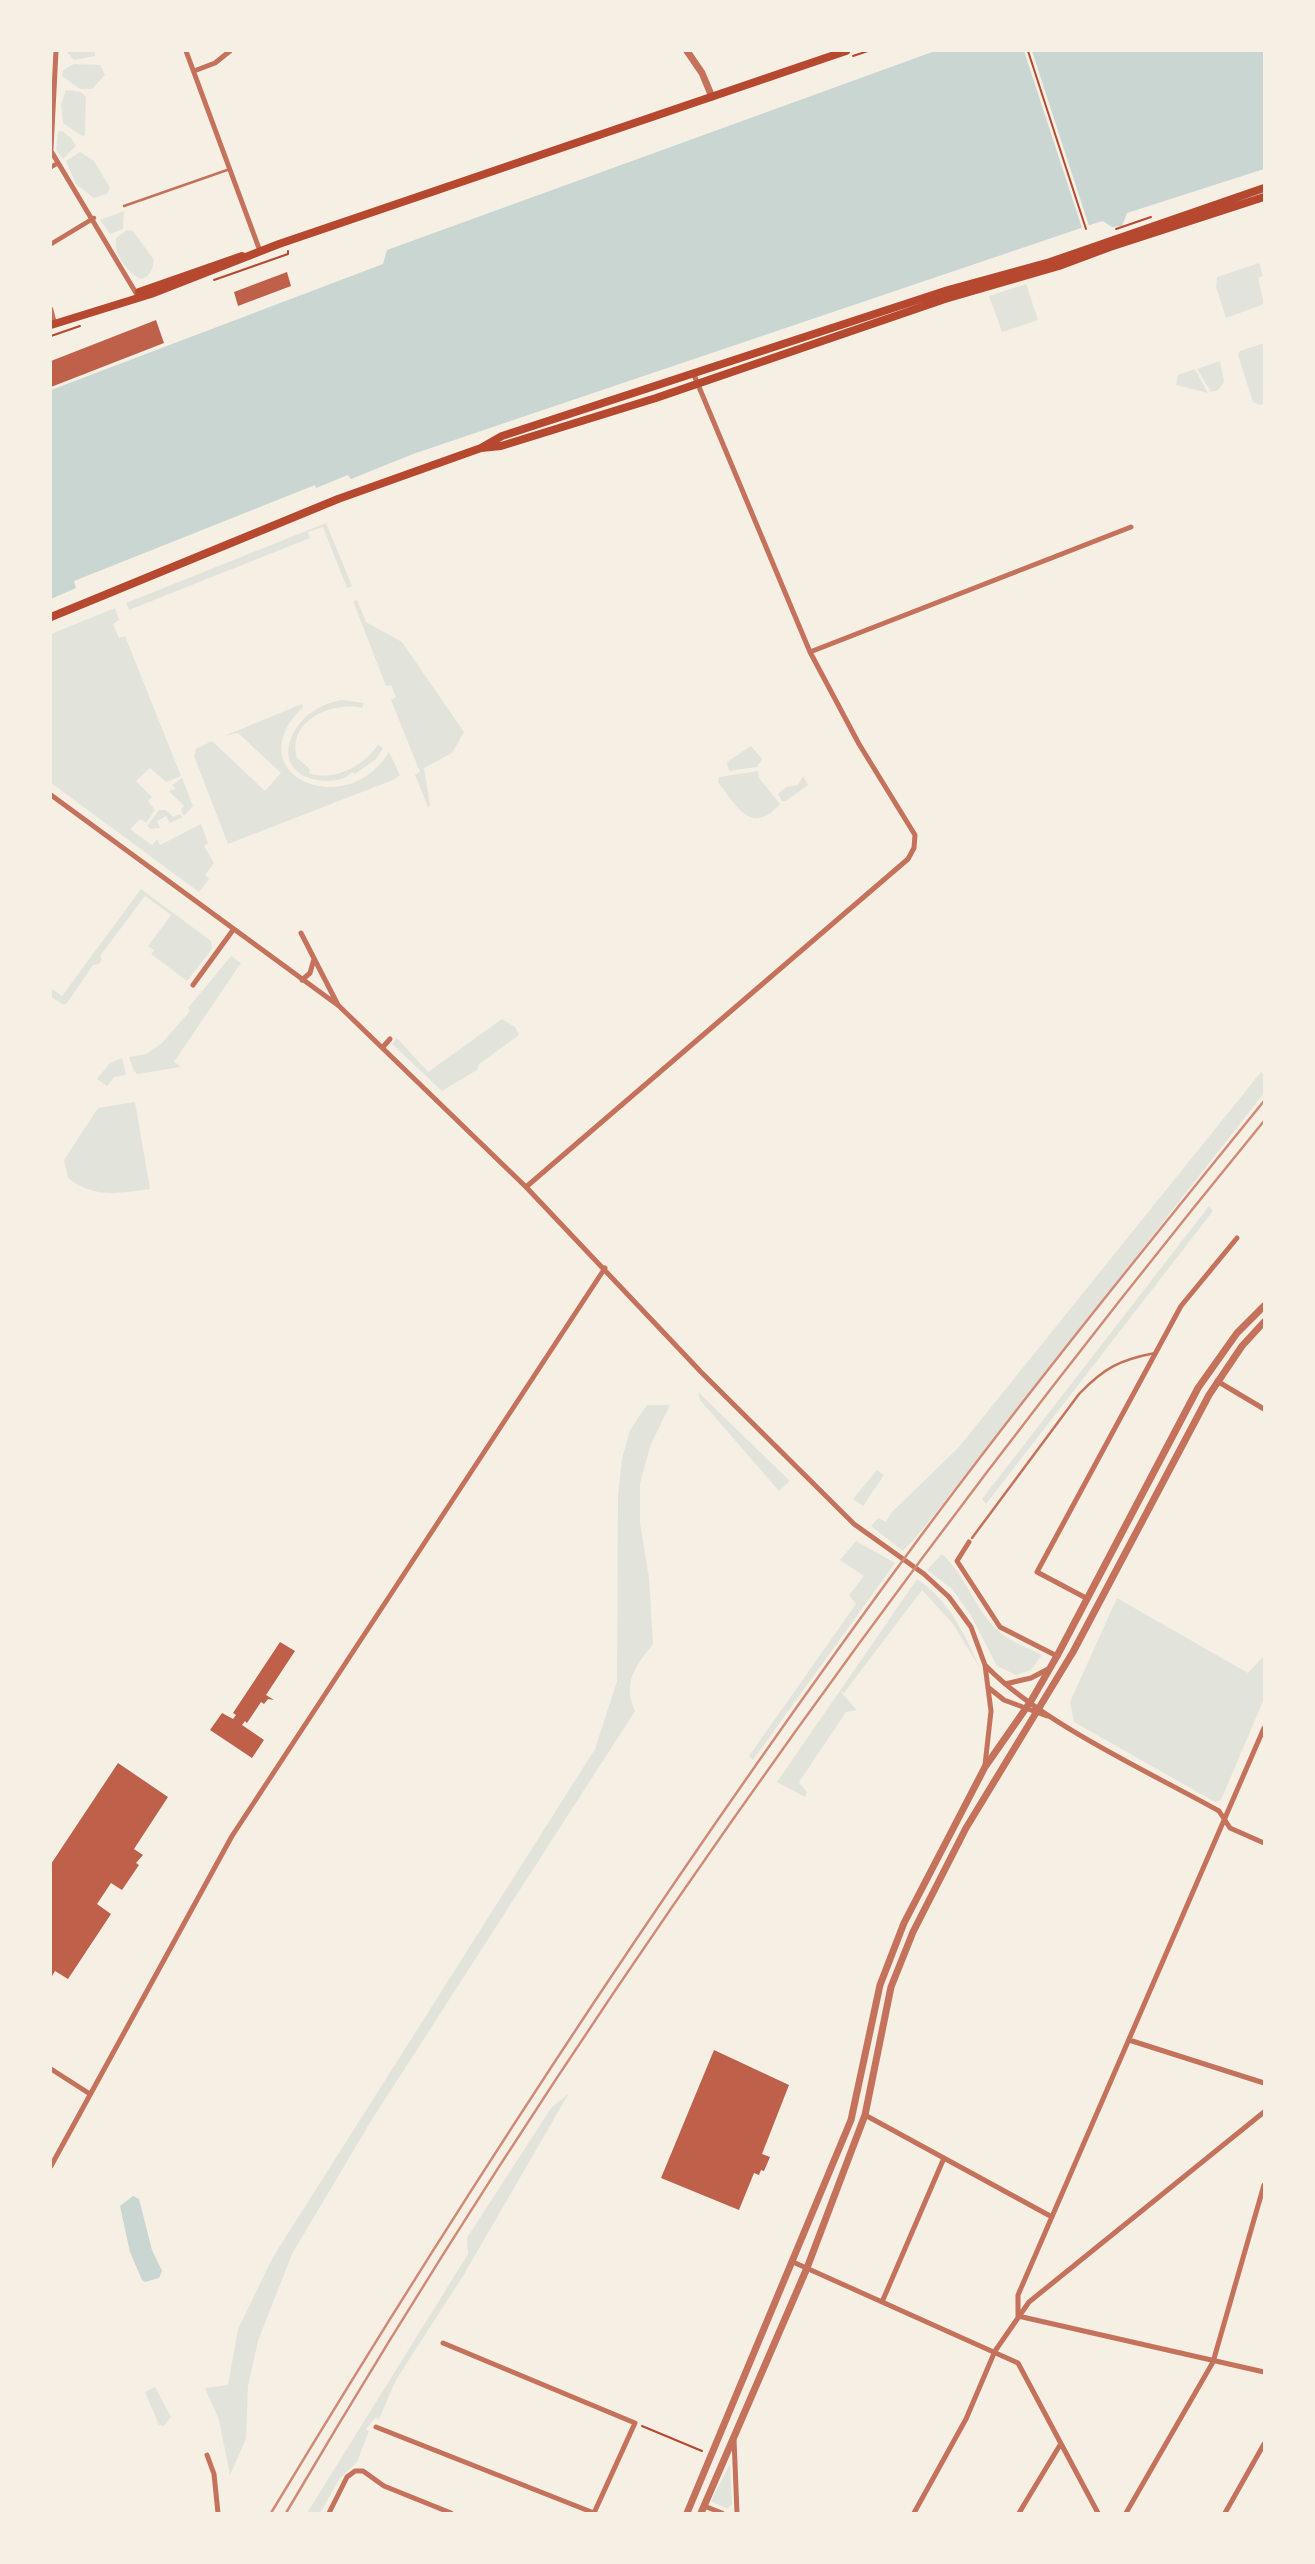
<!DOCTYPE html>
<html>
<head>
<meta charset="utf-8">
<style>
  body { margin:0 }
  #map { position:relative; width:1315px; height:2564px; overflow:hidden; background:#f6efe4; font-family:Karla,sans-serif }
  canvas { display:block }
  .frame { position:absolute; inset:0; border:52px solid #f6efe4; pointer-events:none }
</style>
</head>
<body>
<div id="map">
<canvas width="1315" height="2564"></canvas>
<div class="frame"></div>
</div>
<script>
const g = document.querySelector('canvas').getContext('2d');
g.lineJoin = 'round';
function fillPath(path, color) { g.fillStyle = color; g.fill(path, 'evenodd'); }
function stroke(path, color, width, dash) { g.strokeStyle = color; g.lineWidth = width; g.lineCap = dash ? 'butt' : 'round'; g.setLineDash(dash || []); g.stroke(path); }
fillPath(new Path2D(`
  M66,51H95V56L74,60Z
  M74,64L100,65L105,75L92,89H80L62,76L63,70Z
  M66,90L81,92L86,97L85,135L82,136L63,123L61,104Z
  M62,131L71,138L76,146L63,159L56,150L58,132Z
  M80,152L94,161L110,188L107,194L94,198L76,184L66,161Z
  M124,211L123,229L110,234L100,220Z
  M127,230L133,231L154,260C152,270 151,277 140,279C127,271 113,254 116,238Z
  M1259,263L1263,276L1258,278L1264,304L1226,318L1216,287L1217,277Z
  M1026,284L1038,320L1002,332L989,296Z
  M1264,343V404L1260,405L1253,402L1238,355L1240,351Z
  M1220,361L1224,382L1218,390L1211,392L1197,369Z
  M1195,369L1207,391L1208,393L1176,385L1178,375Z
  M326,523L352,586L347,588L323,527L308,532L310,538L129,610L126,603Z
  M357,600L366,622L402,642L464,732L452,753L424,768L430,806L428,807L415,775L420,772L391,700L396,697L391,685L386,686L353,601Z
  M115,608L119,620L113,624L119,638L125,636L181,776L166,782L150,768L136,781L152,797L148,801L155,810L146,823L140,819L130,829L152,845L157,839L160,845L201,824L208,843L204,846L214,863L205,875L209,879L199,892L51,783V634Z
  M342,700L364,703L362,708C332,701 286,721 297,758L310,769L309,773C332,782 363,767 378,745L383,748L376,759L355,774L353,772C350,773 349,776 346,777C341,780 330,781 324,781C263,776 288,708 342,700Z
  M302,704L303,707C235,773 345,824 389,752L400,775L393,780L228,844L194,756L196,749L212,741L265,791L281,773L238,733L224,736Z
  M751,746L762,759L757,767L729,771L727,762Z
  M758,771L759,778L780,804C751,837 736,805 718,782L719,777Z
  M803,776L808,785L786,801H782L778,794L786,787L798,785Z
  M182,778L193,806L184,816L181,810L184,806L169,791L176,789L172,785Z
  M159,810H166L173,817L179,814L183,817L170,823L166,816L157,821L160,828L151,829L147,826Z
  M141,889L211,941L212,949L187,981L151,954L154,950L148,946L171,915L145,896L100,956L102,959L99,964L93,965L67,1003L64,1005L51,997V988L62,996Z
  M231,956L241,963L174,1062L181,1067L137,1074L134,1071L129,1057L146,1054L161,1044L190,1011L188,1008Z
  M502,1019L515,1027L519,1035L479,1064L477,1070L442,1091L392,1044L397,1038L428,1072Z
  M122,1058L126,1075L114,1077L107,1086L97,1079L110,1063Z
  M1261,1072L1264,1075V1093L918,1535L903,1551L871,1526L878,1518L886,1522L891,1513L959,1447Z
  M135,1102L150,1189C117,1193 95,1199 68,1178L64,1160L98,1108Z
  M1209,1206L1213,1211L986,1504L982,1499Z
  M698,1392L790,1481L779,1491L700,1400Z
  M647,1405H670L651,1444L640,1483V1523L649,1578L653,1644C636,1666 622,1682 635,1711L371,2121L292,2254L258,2341L248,2386L246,2439L230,2475L219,2420L205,2388L228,2385L238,2329L273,2257L595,1749L617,1681L618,1495L622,1459L630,1430Z
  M877,1470L884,1475L863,1506L853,1499Z
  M856,1541L895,1563L753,1760L749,1756L856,1604L849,1595L864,1576L840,1560Z
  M942,1554C965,1575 973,1604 994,1627C1006,1640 1026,1647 1042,1655L1031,1670L1016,1675L997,1666L970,1614L952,1589L927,1570Z
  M917,1579C950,1601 965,1635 981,1670L953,1624L922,1590L844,1693L840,1691L857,1710L846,1712L799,1782L807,1792L805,1797L777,1782Z
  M1117,1598L1248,1673L1264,1656V1699L1221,1800L1215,1802L1074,1722L1070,1702Z
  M569,2093L463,2276L396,2380L379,2419L375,2418L366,2429L369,2431L357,2462L340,2478L320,2513H307L468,2254L467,2238L551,2108Z
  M155,2387L171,2417L164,2426L159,2425L145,2392Z
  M730,2464L732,2504L727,2509L711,2501Z`), '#e2e4dc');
fillPath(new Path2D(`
  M935,51H1264V169L1127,213L1122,226L1112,227L1103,221L1096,223L413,454L351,479L348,475L316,488L315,485L74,581L76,588L51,599V390L383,264L387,250Z
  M133,2196L139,2199L152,2250L162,2271L159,2278L145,2282L142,2280L130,2252L120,2206Z`), '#c9d6d2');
fillPath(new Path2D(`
  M1024,51H1032L1089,226L1082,228Z`), '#f6efe4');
fillPath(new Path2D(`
  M287,272L291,286L238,306L234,292Z
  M156,320L164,343L51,387V361Z
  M280,1642L295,1651L266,1695L274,1700L268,1699L264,1704L261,1702L247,1723L245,1721L242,1725L264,1740L252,1758L210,1730L222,1713L233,1719L236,1715L233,1713Z
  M118,1763L168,1797L134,1849L143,1855L136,1863L139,1865L122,1890L111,1883L97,1904L111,1914L68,1979L55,1971L51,1978V1864Z
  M714,2050L789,2085L762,2154L770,2157L764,2171L761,2170L759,2175L754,2173L739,2210L661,2178Z`), '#bf614a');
stroke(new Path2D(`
  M1028,51L1086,229
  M853,56L868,51
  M1116,229L1151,217
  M214,280L288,254V251
  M51,336L80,326
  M642,2426L702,2451`), '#b5482f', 2);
stroke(new Path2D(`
  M124,206L230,169
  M972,1538L1079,1394C1104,1368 1119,1360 1155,1353`), '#c5725c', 2.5);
stroke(new Path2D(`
  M51,167L58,163
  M51,244L94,218
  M51,309L55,324`), '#c5725c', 4.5);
stroke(new Path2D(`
  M186,51L260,251
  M194,71L215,63L230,51
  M51,149L56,51
  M51,151L136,293
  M810,652L1131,527
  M51,795L339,1006L526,1187L701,1372L854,1524L924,1574L949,1597L971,1627L985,1665L991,1711L985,1765
  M301,933L338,1005
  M302,980L310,973L314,959
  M193,985L233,930
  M383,1047L390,1039
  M526,1187L908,859L914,848L915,835L859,744L810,652L694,375
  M1217,1381L1264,1409
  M969,1542L957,1561L1000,1627L1057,1656
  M1086,1598L1037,1572L1181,1306L1237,1238
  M986,1666C1040,1722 1149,1772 1219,1811L1230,1828L1264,1843
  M1005,1684L1031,1678L1050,1668
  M989,1688L1004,1700L1047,1716
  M1129,2040L1264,2083
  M51,2069L90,2094
  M865,2115L1052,2217
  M51,2166L232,1836L605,1268
  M793,2262L1018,2363L1098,2513
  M882,2302L944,2158
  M1018,2316V2295L1264,1728
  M1018,2316L1264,2372
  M443,2343L635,2423L594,2513
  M376,2427L594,2513
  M734,2439L737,2513
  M207,2455L214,2474L218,2513
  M704,2506L722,2513
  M329,2513L347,2477L355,2471H363L384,2486L451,2513
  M914,2513L966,2419L995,2351L1029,2302L1264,2112
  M1019,2513L1060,2445
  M1126,2513L1213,2362L1264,2185
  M1225,2513L1264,2444`), '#c5725c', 5);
stroke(new Path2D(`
  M687,51L702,73L712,97
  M687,2513L851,2120L880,1985L904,1923L985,1767L1031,1701L1057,1656L1198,1388L1237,1333L1264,1306
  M701,2513L807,2268L865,2115L891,1987L913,1932L966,1828L1073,1652L1209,1395L1242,1346L1264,1322`), '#c5725c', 7);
stroke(new Path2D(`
  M139,292L242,256
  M51,325L151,294L279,244L846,51
  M481,448L501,446L656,398L945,299L1059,266L1110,247L1264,197
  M51,617L338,499L481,448L502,436L948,290L1050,262L1264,188`), '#b5482f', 8);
stroke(new Path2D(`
  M271,2513C473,2178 687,1852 920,1537C1030,1389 1147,1245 1264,1101
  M286,2513C573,2023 905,1560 1264,1121`), '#cf8b77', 2.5);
</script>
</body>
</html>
